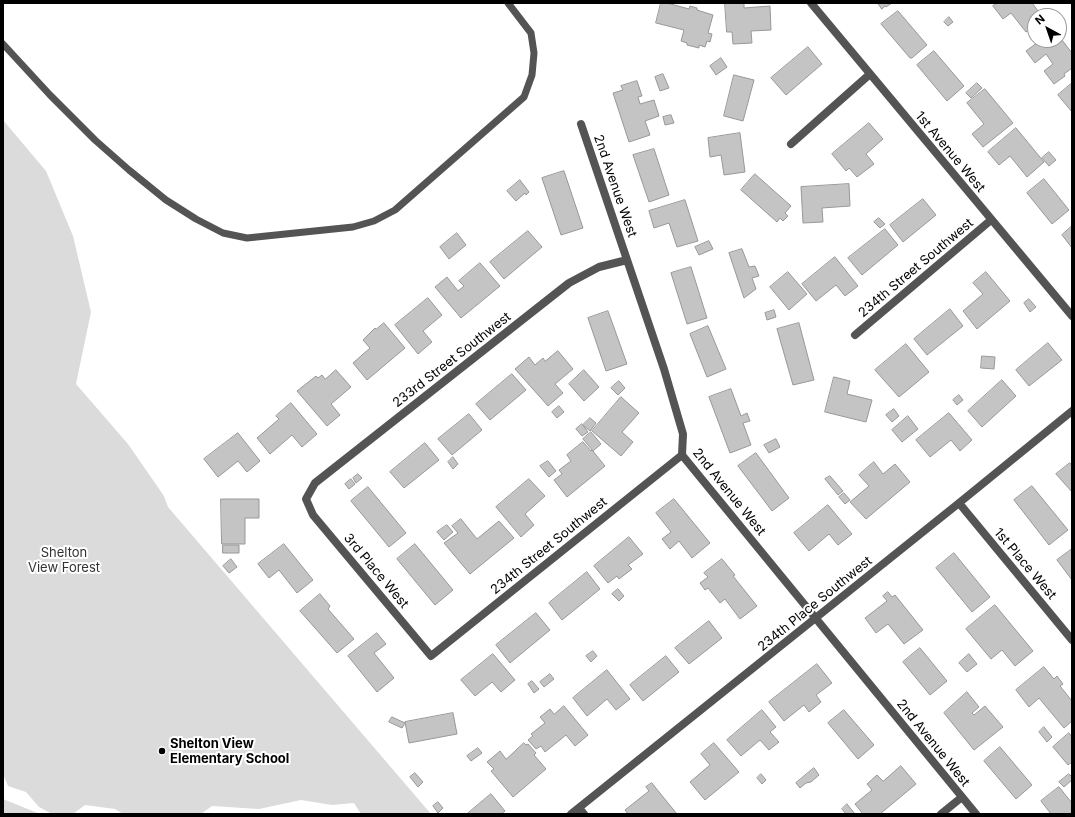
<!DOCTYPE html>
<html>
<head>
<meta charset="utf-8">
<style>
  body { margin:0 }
  #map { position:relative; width:1075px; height:817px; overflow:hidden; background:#fff; font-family:Inter,sans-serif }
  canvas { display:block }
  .frame { position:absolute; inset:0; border:4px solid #000; pointer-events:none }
  .north { position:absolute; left:1027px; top:8px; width:40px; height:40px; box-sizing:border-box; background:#fff; border:1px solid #999; border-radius:50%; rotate:320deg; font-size:11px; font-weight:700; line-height:16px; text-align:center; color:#000 }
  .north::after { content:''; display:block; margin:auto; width:14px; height:18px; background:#000; clip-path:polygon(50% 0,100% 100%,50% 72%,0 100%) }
</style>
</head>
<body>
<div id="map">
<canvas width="1075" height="817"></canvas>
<div class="frame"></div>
<div class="north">N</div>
</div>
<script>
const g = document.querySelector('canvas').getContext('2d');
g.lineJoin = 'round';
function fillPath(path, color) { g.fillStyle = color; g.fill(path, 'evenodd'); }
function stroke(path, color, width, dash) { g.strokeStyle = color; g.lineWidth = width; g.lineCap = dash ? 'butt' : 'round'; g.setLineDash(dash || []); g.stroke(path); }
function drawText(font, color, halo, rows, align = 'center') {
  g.font = font + ' Inter,sans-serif'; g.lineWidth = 4; g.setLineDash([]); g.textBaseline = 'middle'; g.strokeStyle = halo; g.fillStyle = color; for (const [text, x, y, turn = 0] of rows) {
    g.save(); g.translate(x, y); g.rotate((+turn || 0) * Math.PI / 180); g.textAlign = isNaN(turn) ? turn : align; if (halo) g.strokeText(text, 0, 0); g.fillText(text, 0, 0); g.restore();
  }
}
fillPath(new Path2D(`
  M3,120L46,171L73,236L91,312L76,384L128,444L164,496L168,507L431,814H361L354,803L332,805L301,800L259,809L212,806L201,814H123L115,809L85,805L73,814H52L39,807L26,792L8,786L3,774Z
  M3,799L40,814H3Z`), '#dbdbdb');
const building = new Path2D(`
  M661,3H667L689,9L690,6L697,8V10L713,15L708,33L712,34L710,42L707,41L705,47L699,45V48L687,45V43L681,41L684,30L656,23Z
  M725,3H744V8L770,6L771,30L751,31L752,43L733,44L732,32H727Z
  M878,3H892L886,7L885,6L882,9Z
  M998,3H1032L1042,16H1035V25L1026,32L1011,13L1003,19L993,6Z
  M898,11L927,45L912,58H910L881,24Z
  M949,17L953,22L948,26L944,22Z
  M1059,36L1072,53V68L1064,74L1065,76L1054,84L1044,71L1053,64L1046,54L1035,63L1026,51L1038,42L1039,43L1044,40H1059Z
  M808,47L822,64L786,95L771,78Z
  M934,51L964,86L947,101L917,65Z
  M721,58L727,67L716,75L710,66Z
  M663,74L669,88L660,91L655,77Z
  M734,75L754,80L743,121L724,116Z
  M637,81L642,96L638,97L640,104L654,100L659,116L645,121L650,135L629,142L613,93L623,90L621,86Z
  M977,83L982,88L971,98L966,93Z
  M1072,83V112L1058,95Z
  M985,89L1013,123L983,147L972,134L984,124L967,103Z
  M671,115L674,123L665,125L663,117Z
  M869,123L883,139L866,154L874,164L857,177L849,168L846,171L832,154Z
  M1016,128L1044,162L1027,177L1010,156L999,165L988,152Z
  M740,133L745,172L724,175L721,155L710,157L708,138Z
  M654,149L669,195L649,202L633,155Z
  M1049,152L1056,160L1049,166L1042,158Z
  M564,171L583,228L561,235L542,178Z
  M755,174L791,206L785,213L788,216L783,221L780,218L777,222L741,190Z
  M1044,179L1069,210L1052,224L1027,193Z
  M520,180L529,192L526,195L525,193L516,201L507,191Z
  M849,184L850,206L822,208L823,222L803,223L801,187Z
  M923,199L936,215L903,242L890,225Z
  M685,200L698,241L677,247L669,223L654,228L649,211Z
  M879,218L885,224L880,228L874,222Z
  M1072,226V248L1062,235Z
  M885,229L898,245L862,275L848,258Z
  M528,231L542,247L504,279L490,262Z
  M457,233L466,245L449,259L440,247Z
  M709,241L713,249L699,255L695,247Z
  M742,249L749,267L755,266L759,276L752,278L756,289L744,298L729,253Z
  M835,257L858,286L845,296L836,285L816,301L802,284Z
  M480,263L500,286L461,318L435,287L447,277L458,291L464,286L459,281Z
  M691,267L707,318L687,324L671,273Z
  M788,272L807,294L789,310L770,287Z
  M986,272L1010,301L977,329L963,311L983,294L973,283Z
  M428,298L442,315L423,331L432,342L418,354L395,325Z
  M1029,299L1036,307L1030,312L1024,303Z
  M950,309L963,326L927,355L914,339Z
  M774,310L776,317L767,320L765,313Z
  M608,311L627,364L606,371L588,318Z
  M384,323L405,348L367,380L353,363L370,348L363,340L375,328L376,329Z
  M799,323L814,380L793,385L777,329Z
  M708,326L726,369L707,377L690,334Z
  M1048,343L1062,360L1029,386L1016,370Z
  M906,344L929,372L899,397L875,370Z
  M558,351L573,369L555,384L563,393L548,406L515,369L529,357L535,365L543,358L545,361Z
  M982,356L995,357L994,369L981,368Z
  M336,370L351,387L331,404L340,415L327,426L297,391L316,376L318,378L322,375L325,379Z
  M584,370L599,387L584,401L569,384Z
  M512,374L526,390L490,420L476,404Z
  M834,377L850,381L847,394L872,400L866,422L825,412Z
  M1002,380L1016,396L982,427L968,411Z
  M619,381L625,388L618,395L611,388Z
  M731,389L741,416L747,413L750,421L743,423L751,445L730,453L709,397Z
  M959,395L963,400L957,405L953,400Z
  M621,397L639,413L622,432L633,442L621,456L592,431Z
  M291,403L317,434L302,447L292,435L270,454L257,438L279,419L276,416Z
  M559,406L564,412L557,418L552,412Z
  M894,409L899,416L892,422L886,415Z
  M949,413L972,440L960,451L951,440L930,457L916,440Z
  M469,414L482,430L452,455L438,439Z
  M908,416L918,429L902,442L892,430Z
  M590,418L596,423L590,431L583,425Z
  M582,424L588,432L582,436L576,429Z
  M591,432L601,444L593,451L583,439Z
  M238,433L260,461L247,472L238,461L218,477L204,459Z
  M776,439L780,447L769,453L764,445Z
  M583,442L591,451L592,450L605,466L567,497L554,480L562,474L559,470L571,461L567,455Z
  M425,443L439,460L404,488L390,472Z
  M756,453L789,498L772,511L738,466Z
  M453,457L458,464L453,469L448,462Z
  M548,461L556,471L549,477L540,466Z
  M874,462L883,474L895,464L910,482L866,519L850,502L869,486L859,475Z
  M1070,463L1072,466V492L1056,474Z
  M358,474L362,478L356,483L353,478Z
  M830,476L843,491L838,495L825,479Z
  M351,479L355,484L349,489L345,484Z
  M529,479L545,496L525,514L534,525L521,537L496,507Z
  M1032,486L1068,530L1049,545L1014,500Z
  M368,487L406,533L389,547L351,501Z
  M844,493L850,500L845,504L839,497Z
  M221,499H259V518H245V544H222Z
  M674,499L710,543L692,558L679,541L670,549L662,539L671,532L656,513Z
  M828,505L852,534L838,545L829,534L809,551L794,533Z
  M461,519L477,539L499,521L514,538L470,574L444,543L458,533L452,526Z
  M447,525L453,532L444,540L437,532Z
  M629,537L643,554L628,565L632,569L619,579L617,576L608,583L594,566Z
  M284,544L313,580L297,593L279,570L269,578L258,564Z
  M415,544L453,590L435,605L397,559Z
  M223,545H239V553H223Z
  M1072,549V580L1057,560Z
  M954,553L990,597L972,612L936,568Z
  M231,559L237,567L229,573L223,566Z
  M722,559L735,575L733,576L757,606L740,619L725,599L720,603L708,588L705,590L700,583L708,577L704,573Z
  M587,572L600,589L562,620L549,603Z
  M618,589L624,596L619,601L612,594Z
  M888,592L892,597L895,595L923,630L904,644L888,624L876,633L865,618L887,601L883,596Z
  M320,594L330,606L328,609L354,639L337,653L300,611Z
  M995,605L1033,651L1015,666L1002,650L991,659L966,629Z
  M536,613L550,630L510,663L496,645Z
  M709,621L722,638L689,664L675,648Z
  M377,633L386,644L374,653L394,678L377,692L348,656Z
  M920,648L947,681L930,695L903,662Z
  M593,651L597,656L591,662L586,656Z
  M493,654L515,680L501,692L492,682L475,696L461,680Z
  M969,654L977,664L967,672L959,663Z
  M666,656L679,672L643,701L630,685Z
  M817,664L832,683L816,695L821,702L809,712L804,705L784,721L769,702Z
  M1044,667L1054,679L1057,676L1063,684L1060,686L1072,701V721L1064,728L1039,698L1029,707L1016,690Z
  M607,670L630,699L616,710L607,699L587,716L573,698Z
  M550,674L554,679L544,687L540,682Z
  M532,681L539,689L534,693L528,684Z
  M967,692L979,707L972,713L974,715L985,706L1003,727L974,750L944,713Z
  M564,706L588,735L575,746L566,735L545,752L541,746L536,749L528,740L533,736L531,734L545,723L540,717L550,709L554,714Z
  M762,710L776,727L770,732L779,742L769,750L760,740L741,756L727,740Z
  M844,710L874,745L858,759L828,723Z
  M453,713L457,734L409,743L405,722Z
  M392,717L405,723L402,728L389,722Z
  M1044,727L1052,737L1047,742L1039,732Z
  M1069,733L1072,737V762L1068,765L1053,747Z
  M524,743L526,745L528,744L536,753L534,755L546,769L513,797L491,771L494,769L487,762L500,751L506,759Z
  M714,743L739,772L705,800L690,782L710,765L701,754Z
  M1000,747L1032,785L1016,799L984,761Z
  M478,748L482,753L471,761L467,756Z
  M901,766L916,784L880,814H863L855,804L872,790L867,784L877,775L883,781Z
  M814,768L819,775L811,782L806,783L800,788L796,783Z
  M415,773L423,782L418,787L410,777Z
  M761,774L766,780L762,784L757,778Z
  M1069,774L1072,777V780L1064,787L1059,782Z
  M652,783L655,787L677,814H628L625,810L649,791L646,787Z
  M1059,787L1072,803V814H1051L1041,801Z
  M491,794L505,811L501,814H467Z
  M438,802L443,808L438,813L433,806Z
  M847,804L855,814H846L842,809Z`);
fillPath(building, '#c4c4c4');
stroke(building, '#989898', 1);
stroke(new Path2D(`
  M3,44L50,95L95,140L129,170L166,200L196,219L223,233L247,238L353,227L374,221L395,210L524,97L532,75L534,53L531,33L508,3`), '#545454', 7);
stroke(new Path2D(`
  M811,3L1072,316
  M581,124L664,369L683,434L682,455L976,814
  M791,144L870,74
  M627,260L599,267L569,283L315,483L306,499L313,515L431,656L682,455
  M855,335L991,220
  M959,503L1072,640
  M579,808L584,814
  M571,814L959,503L1072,411
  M941,814L962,797`), '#545454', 8);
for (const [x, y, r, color] of [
  [162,751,4,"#000"]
]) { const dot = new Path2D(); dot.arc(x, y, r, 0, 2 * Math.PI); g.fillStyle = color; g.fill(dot); stroke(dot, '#fff', 1.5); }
drawText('13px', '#000', '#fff', [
  ["1st Avenue West",950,152,50],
  ["2nd Avenue West",615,186,71],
  ["234th Street Southwest",916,268,-40],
  ["233rd Street Southwest",452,360,-38],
  ["2nd Avenue West",729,492,51],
  ["234th Street Southwest",549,546,-39],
  ["1st Place West",1025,564,50],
  ["3rd Place West",376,571,50],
  ["234th Place Southwest",815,604,-39],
  ["2nd Avenue West",933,743,51]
]);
drawText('13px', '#323232', '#fff', [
  ["Shelton",64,553],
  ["View Forest",64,568]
]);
drawText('bold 13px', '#000', '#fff', [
  ["Shelton View",170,744],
  ["Elementary School",170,759]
], 'left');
</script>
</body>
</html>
